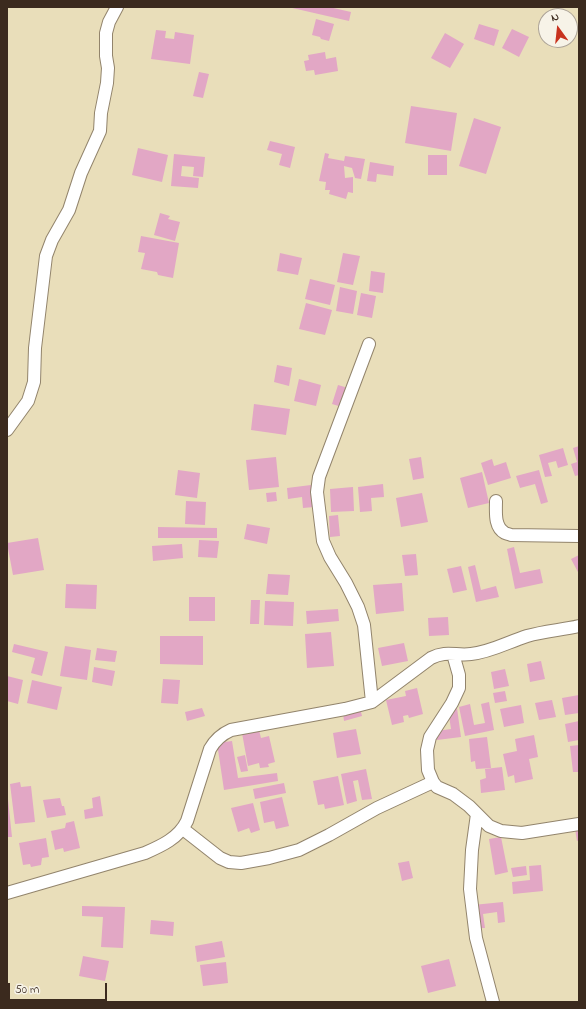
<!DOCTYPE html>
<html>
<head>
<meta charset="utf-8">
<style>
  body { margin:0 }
  #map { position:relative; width:586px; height:1009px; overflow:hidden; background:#e9deba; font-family:"Indie Flower",sans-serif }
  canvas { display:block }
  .frame { position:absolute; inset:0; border:8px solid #3b2a1e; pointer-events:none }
  .north { position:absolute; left:538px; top:8px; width:40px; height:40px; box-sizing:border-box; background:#f7f3e8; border:1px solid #aca397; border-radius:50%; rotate:345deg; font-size:11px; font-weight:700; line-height:16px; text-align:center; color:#3b2a1e }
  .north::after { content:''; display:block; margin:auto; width:14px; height:18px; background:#c8321e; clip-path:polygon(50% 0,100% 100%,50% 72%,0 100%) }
  .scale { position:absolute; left:8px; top:983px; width:99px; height:18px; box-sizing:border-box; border:2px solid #3b2a1e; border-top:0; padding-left:5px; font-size:12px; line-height:14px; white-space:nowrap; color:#3b2a1e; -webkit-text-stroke:3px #f7f3e8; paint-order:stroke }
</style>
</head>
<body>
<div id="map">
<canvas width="586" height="1009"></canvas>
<div class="frame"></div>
<div class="north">N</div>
<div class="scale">50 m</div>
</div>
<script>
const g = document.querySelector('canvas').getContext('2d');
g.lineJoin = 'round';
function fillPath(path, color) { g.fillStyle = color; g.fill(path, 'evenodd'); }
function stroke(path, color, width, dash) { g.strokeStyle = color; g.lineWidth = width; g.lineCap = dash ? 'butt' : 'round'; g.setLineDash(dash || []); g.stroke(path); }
fillPath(new Path2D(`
  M288,7H329L351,12L349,21Z
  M316,19L334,24L329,41L321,39L320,37L312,35Z
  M479,24L499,30L494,46L474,39Z
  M512,29L529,37L519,57L502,48Z
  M156,30L166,31L165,38L174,39L175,32L194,35L190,64L151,59Z
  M445,33L464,44L450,68L431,58Z
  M325,52L326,59L336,57L338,71L315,75L314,70L306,71L304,61L309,60L308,55Z
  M199,72L209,74L203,98L193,96Z
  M411,106L457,113L451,151L405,143Z
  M474,118L501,127L486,174L459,166Z
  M270,141L295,147L290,168L279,165L282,154L267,150Z
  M138,148L168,155L162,182L132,175Z
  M325,153L329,154L328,158L344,161L345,156L365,159L361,179L355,178L352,168L344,166L345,178L353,177V193L348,192L346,199L329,194L330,190H325L326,182L319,181Z
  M174,154L205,157L203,177L193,176L194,167L182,166L181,176L199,178L198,188L171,186Z
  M428,155H447V175H428Z
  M370,162L394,166L393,176L377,174L376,182L367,181Z
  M160,213L170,216L168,219L180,222L175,241L154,235Z
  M141,236L179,243L173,278L158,275L157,272L141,269L145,253L138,252Z
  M280,253L302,258L298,275L277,271Z
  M343,253L360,256L353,285L337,282Z
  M371,271L385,273L383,293L369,291Z
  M310,279L335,285L330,305L305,299Z
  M340,287L357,291L353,314L336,311Z
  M361,293L376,296L372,318L357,315Z
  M306,303L332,310L325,335L299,329Z
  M277,365L292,368L289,386L274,382Z
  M299,379L321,385L316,406L294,401Z
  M338,385L348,388L342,407L332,404Z
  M254,404L290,409L286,435L251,430Z
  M579,446V475L575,476L571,464L577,462L573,448Z
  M563,448L568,465L558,468L556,461L548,463L552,476L545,477L539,455Z
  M276,457L279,487L249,490L246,460Z
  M421,457L424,478L413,480L409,459Z
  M492,459L494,466L506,462L511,478L488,485L481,463Z
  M178,470L200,473L197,498L175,495Z
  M539,470L548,502L541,504L535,484L520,488L516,476Z
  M482,472L489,503L468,508L460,478Z
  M383,484L384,497L371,498L372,511L360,512L358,487Z
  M311,485L314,507L303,508L302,497L288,499L287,488Z
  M353,487L354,511L331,512L330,489Z
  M276,492L277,501L267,502L266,493Z
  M422,493L428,522L401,527L396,498Z
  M186,501L206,502L205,525L185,524Z
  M338,515L340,536L330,537L329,516Z
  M247,524L270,528L267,544L244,539Z
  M158,527L217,528V538H158Z
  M38,538L44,570L13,575L7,543Z
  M199,540L219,541L217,558L198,557Z
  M182,544L183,558L153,561L152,546Z
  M514,547L520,573L540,569L543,583L515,589L507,549Z
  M416,554L418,575L405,576L402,555Z
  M579,555V574L571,559Z
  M475,565L481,590L496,586L499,597L476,602L468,567Z
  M461,566L467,590L453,593L447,569Z
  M268,574L290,575L288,595L266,594Z
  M402,583L404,611L376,614L373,585Z
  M66,584L97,585L96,609L65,608Z
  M189,597H215V621H189Z
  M251,600H260L259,624H250Z
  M265,601L294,602L293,626L264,625Z
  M338,609L339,621L307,624L306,611Z
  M448,617L449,635L429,636L428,618Z
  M331,632L334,666L307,668L305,634Z
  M160,636H203V665L160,664Z
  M404,643L408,661L382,666L378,648Z
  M14,644L48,652L42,676L31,673L35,658L12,652Z
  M65,646L91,650L87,680L60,676Z
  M97,648L117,651L115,662L95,660Z
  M541,661L545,679L530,682L527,664Z
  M94,667L115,671L112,686L92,682Z
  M505,669L509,686L494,689L491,672Z
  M7,676L23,680L18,704L7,701Z
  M163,679L180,680L178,704L161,703Z
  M32,680L62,687L57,710L27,703Z
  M417,688L423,714L409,718L408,715L403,716L404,722L392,725L386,700L406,696L405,691Z
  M505,691L507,701L495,703L493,693Z
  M579,695V713L565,715L562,698Z
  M552,700L556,717L539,720L535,703Z
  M489,702L494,730L465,736L459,707L470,704L474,725L485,723L481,704Z
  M521,705L524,723L504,727L500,709Z
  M202,708L205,716L187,721L185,712Z
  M360,708L362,716L344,721L343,713Z
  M457,708L461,737L437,740L436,731L451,729L448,709Z
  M579,721V740L568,742L565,724Z
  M356,729L361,754L337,758L333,733Z
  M259,730L261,738L269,736L275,762L268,764L269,767L260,768L259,763L248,766L242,733Z
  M534,735L538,757L529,759L533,779L515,783L514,775L508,777L503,754L517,751L515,739Z
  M487,737L491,768L476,769L475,761L471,762L469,739Z
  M232,741L238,778L277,773L278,781L224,790L217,743Z
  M579,745V772H573L570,746Z
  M245,755L248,771L241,772L237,757Z
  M502,767L505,790L481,793L480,780L486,778L485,769Z
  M366,769L372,799L362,800L358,780L353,781L357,801L347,804L341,774Z
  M338,776L344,805L325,809L324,804L318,805L313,781Z
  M20,782L21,787L31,786L35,822L15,824L10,784Z
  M284,783L286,793L255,799L253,789Z
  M100,796L103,816L85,819L84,810L93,808L92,798Z
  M282,797L289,826L276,829L274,821L264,823L260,802Z
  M60,798L62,806H64L66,815L47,818L43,800Z
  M7,799H8L12,837H7Z
  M253,803L260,830L251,833L249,828L238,832L231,808Z
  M74,821L80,848L64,852L63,848L55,850L51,831L65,828L66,823Z
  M579,828V840L577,841L575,829Z
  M501,837L508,872L495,875L489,839Z
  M46,838L49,857L42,858L41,865L31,867L30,864L23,865L19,843Z
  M409,861L413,878L402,881L398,863Z
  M541,865L543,891L513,894L512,882L530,880L529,866Z
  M526,866L527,875L513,877L511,868Z
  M503,902L505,922L498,923L497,912L483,914L485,928H475L473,905Z
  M82,906L125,907L123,948L101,947L103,917L82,916Z
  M151,920L174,922L173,936L150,934Z
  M222,941L225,957L197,962L195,946Z
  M83,956L109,961L105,981L79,976Z
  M449,959L456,986L428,993L421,966Z
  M226,962L228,983L203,986L200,965Z`), '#e2a7c5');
const minor = new Path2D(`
  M369,344L319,477L317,492L323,541L330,557L346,583L358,607L364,625L372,702
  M7,430L28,401L34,382L35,348L46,256L52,240L69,210L81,173L100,131L101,113L107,83L108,68L106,56V33L109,22L117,7
  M496,501C496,512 494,527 505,533C507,534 509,534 511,535L579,536
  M453,654L459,675V688L452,703L430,737L427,750L428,770L433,782L437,787L453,794L469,806L489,826L501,831L522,833L579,824
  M477,814L472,850L470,889L476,938L493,1002
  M183,829L220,858L229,862L241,863L269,858L299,850L329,835L377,808L433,782
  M7,893L145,853C161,846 179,838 187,821L210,749C215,740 222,734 231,730L345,709L372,702L431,658C446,650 456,656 471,654C491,652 508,642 527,636C544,631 562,630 579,626`);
stroke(minor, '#92846c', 14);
stroke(minor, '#fff', 12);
</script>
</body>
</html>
